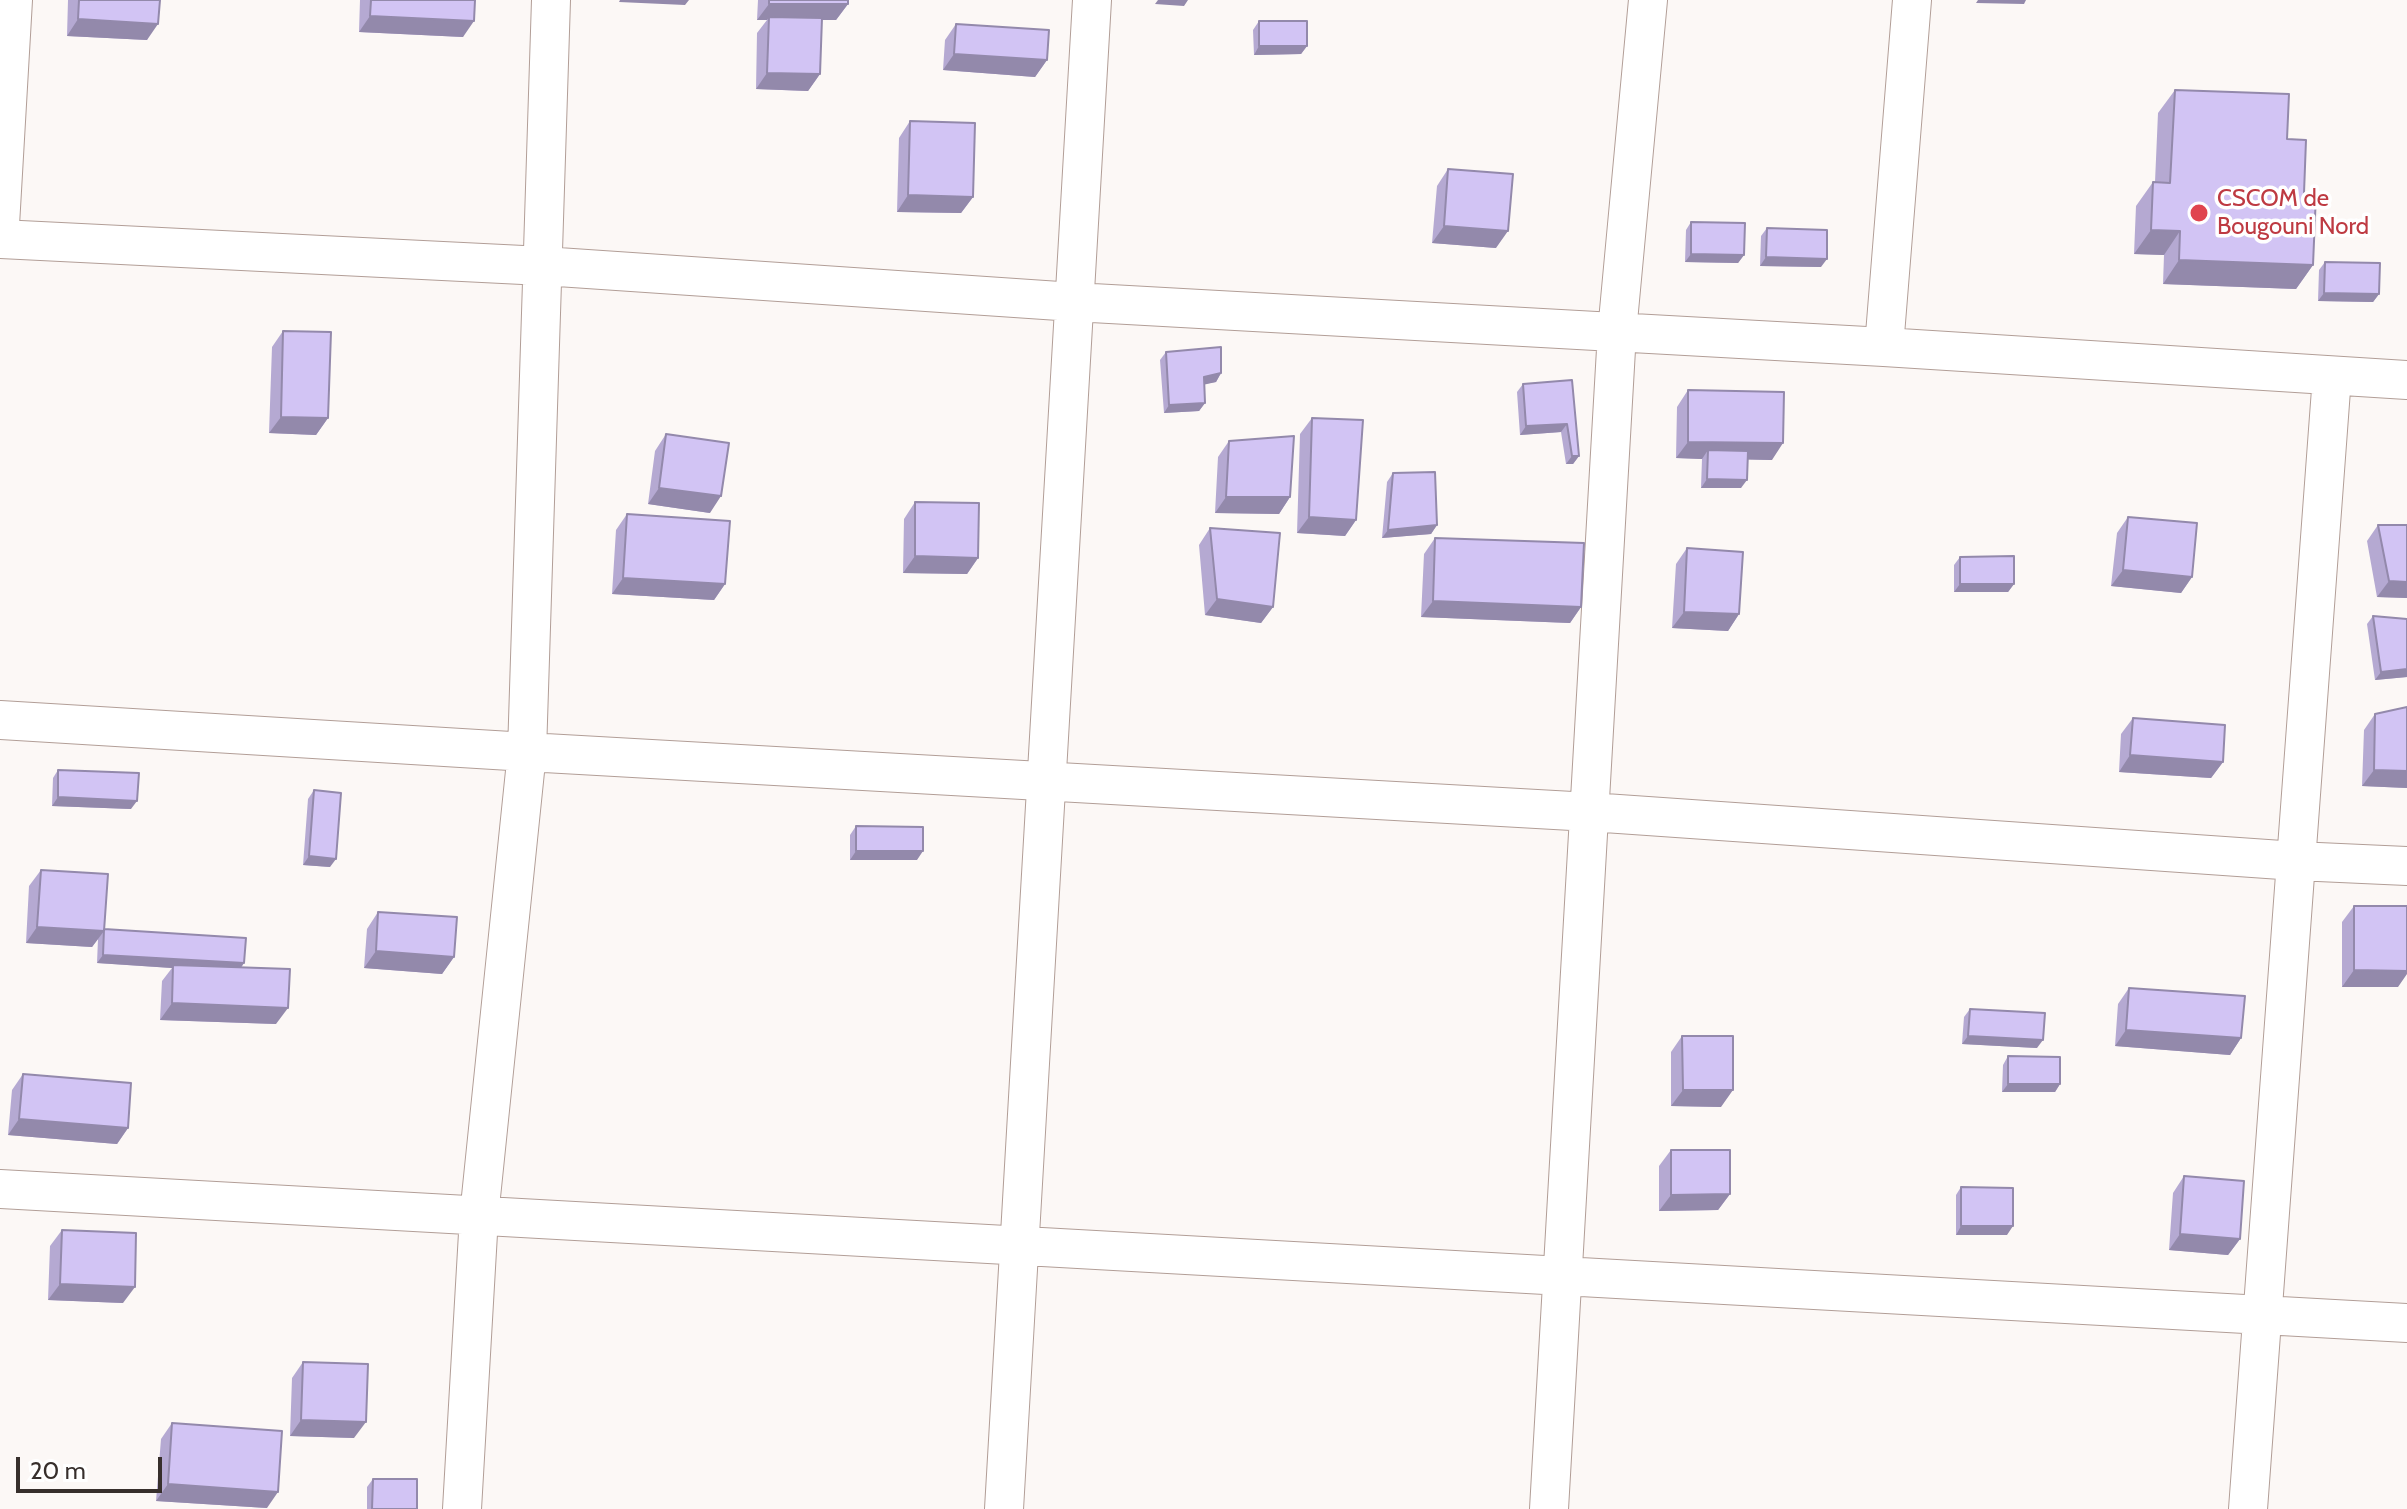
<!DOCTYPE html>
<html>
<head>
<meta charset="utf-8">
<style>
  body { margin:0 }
  #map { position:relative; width:2407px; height:1509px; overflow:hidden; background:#fcf8f6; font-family:Cabin,sans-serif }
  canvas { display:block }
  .scale { position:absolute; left:16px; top:1457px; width:146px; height:36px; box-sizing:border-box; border:4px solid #372f2c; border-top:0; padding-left:10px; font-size:24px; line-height:28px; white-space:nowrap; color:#372f2c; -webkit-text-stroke:6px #fff; paint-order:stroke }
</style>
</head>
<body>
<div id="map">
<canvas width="2407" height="1509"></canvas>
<div class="scale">20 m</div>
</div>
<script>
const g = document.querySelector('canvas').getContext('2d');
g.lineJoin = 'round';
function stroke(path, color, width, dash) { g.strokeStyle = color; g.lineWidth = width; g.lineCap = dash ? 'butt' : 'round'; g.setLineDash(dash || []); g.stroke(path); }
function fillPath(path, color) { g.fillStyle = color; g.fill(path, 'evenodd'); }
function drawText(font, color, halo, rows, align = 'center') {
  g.font = font + ' Cabin,sans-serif'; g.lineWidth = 7; g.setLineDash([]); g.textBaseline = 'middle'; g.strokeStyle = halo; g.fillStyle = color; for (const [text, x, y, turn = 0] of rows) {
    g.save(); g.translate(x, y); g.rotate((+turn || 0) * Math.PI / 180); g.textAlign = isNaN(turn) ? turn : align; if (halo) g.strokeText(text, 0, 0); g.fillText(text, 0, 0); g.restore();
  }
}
const minor = new Path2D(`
  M0,225L13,0
  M0,239L543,266L1074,302L1884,347L2407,380
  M1884,347L1912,0
  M0,720L527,752L1590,812L2296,861L2407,866
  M0,1189L2407,1323
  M462,1509L479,1216L527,752L551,0
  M1004,1509L1092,0
  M1549,1509L1617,332L1648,0
  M2248,1509L2332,376`);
stroke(minor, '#b29e97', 40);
stroke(minor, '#fff', 38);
fillPath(new Path2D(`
  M68,0H160L147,40L67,36Z
  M360,0H475L463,37L359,32Z
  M758,0H848V4L836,20H822L820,74L808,91L756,89L757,33L767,20H757Z
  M1259,21L1307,46L1301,54L1254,55L1253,30Z
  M956,24L1047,60L1035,77L943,70L945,40Z
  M2175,90L2287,139L2304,193L2313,265L2296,289L2163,284L2164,255L2134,254L2136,206L2153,182H2155L2158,113Z
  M910,121L973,197L961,213L897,212L899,138Z
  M1448,169L1496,248L1432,243L1437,186Z
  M1691,222L1744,255L1738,263L1685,262L1686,230Z
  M1767,228L1821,267L1760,266L1761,236Z
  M2325,262L2379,294L2373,302L2318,301L2319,270Z
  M283,331L328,418L316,435L269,433L272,347Z
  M1166,352L1221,373L1216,382L1204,384L1205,403L1199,411L1164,413L1160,360Z
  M1572,380L1579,456L1573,464H1566L1561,432L1520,435L1517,392L1523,384Z
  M1688,390L1772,460L1748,459L1741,488H1701L1702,459L1676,458L1677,407Z
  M1312,418L1356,520L1345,536L1297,533L1300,434Z
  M666,434L710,513L648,504L655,451Z
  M1229,441L1290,497L1279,514L1215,513L1218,457Z
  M1393,473L1437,525L1431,534L1382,538L1387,482Z
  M915,502L978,558L967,574L903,573L904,519Z
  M627,514L725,584L714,600L612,594L616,530Z
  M2128,517L2192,577L2181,593L2111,586L2117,533Z
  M2378,525L2407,598L2377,597L2367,541Z
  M1210,528L1273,607L1261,623L1205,615L1199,545Z
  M1435,538L1581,607L1570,623L1421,617L1424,554Z
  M1687,548L1739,614L1728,631L1672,628L1676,564Z
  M1960,557L2014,584L2008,592H1954V565Z
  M2373,616L2407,619V677L2375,680L2367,624Z
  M2407,707V788L2362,786L2364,730L2375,714Z
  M2133,718L2223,762L2211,778L2119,772L2121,734Z
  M58,770L131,809L52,806L53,778Z
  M314,790L330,867L303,865L308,799Z
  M856,826L917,860H850V835Z
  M41,870L104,930L244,963L241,968L276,1024L160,1020L162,981L172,968L97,963L98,939L92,947L26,943L29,886Z
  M2354,906L2398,987H2342V922Z
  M378,912L454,957L442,974L364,968L367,929Z
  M2129,988L2241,1038L2230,1055L2115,1046L2118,1004Z
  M1970,1009L2037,1048L1962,1044L1964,1017Z
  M1682,1036L1721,1107L1671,1106V1052Z
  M2008,1056L2060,1084L2055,1092H2002L2003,1065Z
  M23,1074L128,1128L117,1144L8,1135L12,1090Z
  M1671,1150L1730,1194L1718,1210L1659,1211V1166Z
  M2184,1176L2240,1239L2228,1255L2169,1250L2173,1193Z
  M1961,1187L2007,1235H1956V1195Z
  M62,1230L123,1303L48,1300L50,1246Z
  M303,1362L354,1438L290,1436L292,1378Z
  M172,1423L267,1508L156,1501L161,1439Z
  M373,1479L417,1509H367V1487Z`), '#b5a9d2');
fillPath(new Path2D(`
  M620,0H689L685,5L619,2Z
  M1158,0H1188L1184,6L1155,4Z
  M1978,0H2026L2024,4L1976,3Z
  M769,4H848L836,20H769V17L767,20H757Z
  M370,16L474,21L463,37L359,32Z
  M78,19L158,24L147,40L67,36Z
  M1259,46H1307L1301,54L1254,55Z
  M954,54L1047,60L1035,77L943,70Z
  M767,73L820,74L808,91L756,89Z
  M908,195L973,197L961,213L897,212Z
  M1444,226L1508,231L1496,248L1432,243Z
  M2151,230L2180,231L2164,255L2134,254Z
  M1691,254L1744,255L1738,263L1685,262Z
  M1766,257L1827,259L1821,267L1760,266Z
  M2179,260L2313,265L2296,289L2163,284Z
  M2324,293L2379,294L2373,302L2318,301Z
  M1221,373L1216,382L1198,386L1204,377Z
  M1205,403L1199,411L1164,413L1169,405Z
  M281,417L328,418L316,435L269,433Z
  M1567,424L1561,432L1520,435L1526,426Z
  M1688,442L1783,443L1772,460L1707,459L1708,450L1702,459L1676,458Z
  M1572,456H1579L1573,464H1566Z
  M1707,479L1747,480L1741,488H1701Z
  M659,488L721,496L710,513L648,504Z
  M1226,497H1290L1279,514L1215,513Z
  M1309,517L1356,520L1345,536L1297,533Z
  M1437,525L1431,534L1382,538L1388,530Z
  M915,556L978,558L967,574L903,573Z
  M2123,570L2192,577L2181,593L2111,586Z
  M623,578L725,584L714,600L612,594Z
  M2389,581L2407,582V598L2377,597Z
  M1960,584H2014L2008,592H1954Z
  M1217,599L1273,607L1261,623L1205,615Z
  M1433,601L1581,607L1570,623L1421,617Z
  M1684,612L1739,614L1728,631L1672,628Z
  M2407,669V677L2375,680L2381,672Z
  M2130,755L2223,762L2211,778L2119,772Z
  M2374,770L2407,771V788L2362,786Z
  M58,797L137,801L131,809L52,806Z
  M856,851H923L917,860H850Z
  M309,856L336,859L330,867L303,865Z
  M37,927L104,931L92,947L26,943Z
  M376,951L454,957L442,974L364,968Z
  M103,955L244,963L238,971L173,965L172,968L97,963Z
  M2354,970L2407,971V974L2398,987H2342Z
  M172,1003L288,1008L276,1024L160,1020Z
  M2126,1030L2241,1038L2230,1055L2115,1046Z
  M1968,1036L2043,1040L2037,1048L1962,1044Z
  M2008,1084H2060L2055,1092H2002Z
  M1683,1090H1733L1721,1107L1671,1106Z
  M19,1119L128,1128L117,1144L8,1135Z
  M1730,1194L1718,1210L1659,1211L1671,1195Z
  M1961,1226H2013L2007,1235H1956Z
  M2180,1234L2240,1239L2228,1255L2169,1250Z
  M60,1284L135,1287L123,1303L48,1300Z
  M301,1420L366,1422L354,1438L290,1436Z
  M168,1484L278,1492L267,1508L156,1501Z`), '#9389ab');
const building = new Path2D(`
  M79,0H160L158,24L78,19Z
  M371,0H475L474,21L370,16Z
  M769,0H848V4H769Z
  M769,17L822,18L820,74L767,73Z
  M1259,21H1307V46H1259Z
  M956,24L1049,30L1047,60L954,54Z
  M2175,90L2289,94L2287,139L2306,140L2304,193L2316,194L2313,265L2179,260L2180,231L2151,230L2153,182L2170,183Z
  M910,121L975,123L973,197L908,195Z
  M1448,169L1513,174L1508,231L1444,226Z
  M1691,222L1745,223L1744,255L1691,254Z
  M1767,228L1827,230V259L1766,257Z
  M2325,262L2380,263L2379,294L2324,293Z
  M283,331L331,332L328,418L281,417Z
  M1221,347V373L1204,377L1205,403L1169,405L1166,352Z
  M1572,380L1579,456H1572L1567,424L1526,426L1523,384Z
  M1688,390L1784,392L1783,443L1688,442Z
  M1312,418L1363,420L1356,520L1309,517Z
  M666,434L729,443L721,496L659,488Z
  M1294,436L1290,497H1226L1229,441Z
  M1708,450L1748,451L1747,480L1707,479Z
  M1435,472L1437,525L1388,530L1393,473Z
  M915,502L979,503L978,558L915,556Z
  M627,514L730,521L725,584L623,578Z
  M2128,517L2197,523L2192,577L2123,570Z
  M2378,525H2407V582L2389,581Z
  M1210,528L1280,533L1273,607L1217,599Z
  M1435,538L1584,543L1581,607L1433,601Z
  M1687,548L1743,552L1739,614L1684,612Z
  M2014,556V584H1960V557Z
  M2373,616L2407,619V669L2381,672Z
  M2407,707V771L2374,770L2375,714Z
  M2133,718L2225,725L2223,762L2130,755Z
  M58,770L139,773L137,801L58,797Z
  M314,790L341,793L336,859L309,856Z
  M856,826L923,827V851H856Z
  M41,870L108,874L104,931L37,927Z
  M2354,906H2407V971L2354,970Z
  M378,912L457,917L454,957L376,951Z
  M104,929L246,938L244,963L103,955Z
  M173,965L290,969L288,1008L172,1003Z
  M2129,988L2245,996L2241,1038L2126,1030Z
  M1970,1009L2045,1013L2043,1040L1968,1036Z
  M1682,1036H1733V1090H1683Z
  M2008,1056L2060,1057V1084H2008Z
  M23,1074L131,1083L128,1128L19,1119Z
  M1671,1150H1730V1194L1671,1195Z
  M2184,1176L2244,1181L2240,1239L2180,1234Z
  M1961,1187L2013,1188V1226H1961Z
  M62,1230L136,1233L135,1287L60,1284Z
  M303,1362L368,1364L366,1422L301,1420Z
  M172,1423L282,1431L278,1492L168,1484Z
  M373,1479H417V1509H372Z`);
fillPath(building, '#d2c4f4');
stroke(building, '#9389ab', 2);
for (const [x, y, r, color] of [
  [2199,213,10,"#e0444e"]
]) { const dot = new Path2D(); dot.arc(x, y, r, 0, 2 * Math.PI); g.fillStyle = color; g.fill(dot); stroke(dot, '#fff', 3); }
drawText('24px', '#be3a42', '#fff', [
  ["CSCOM de",2217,199],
  ["Bougouni Nord",2217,227]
], 'left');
</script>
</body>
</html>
